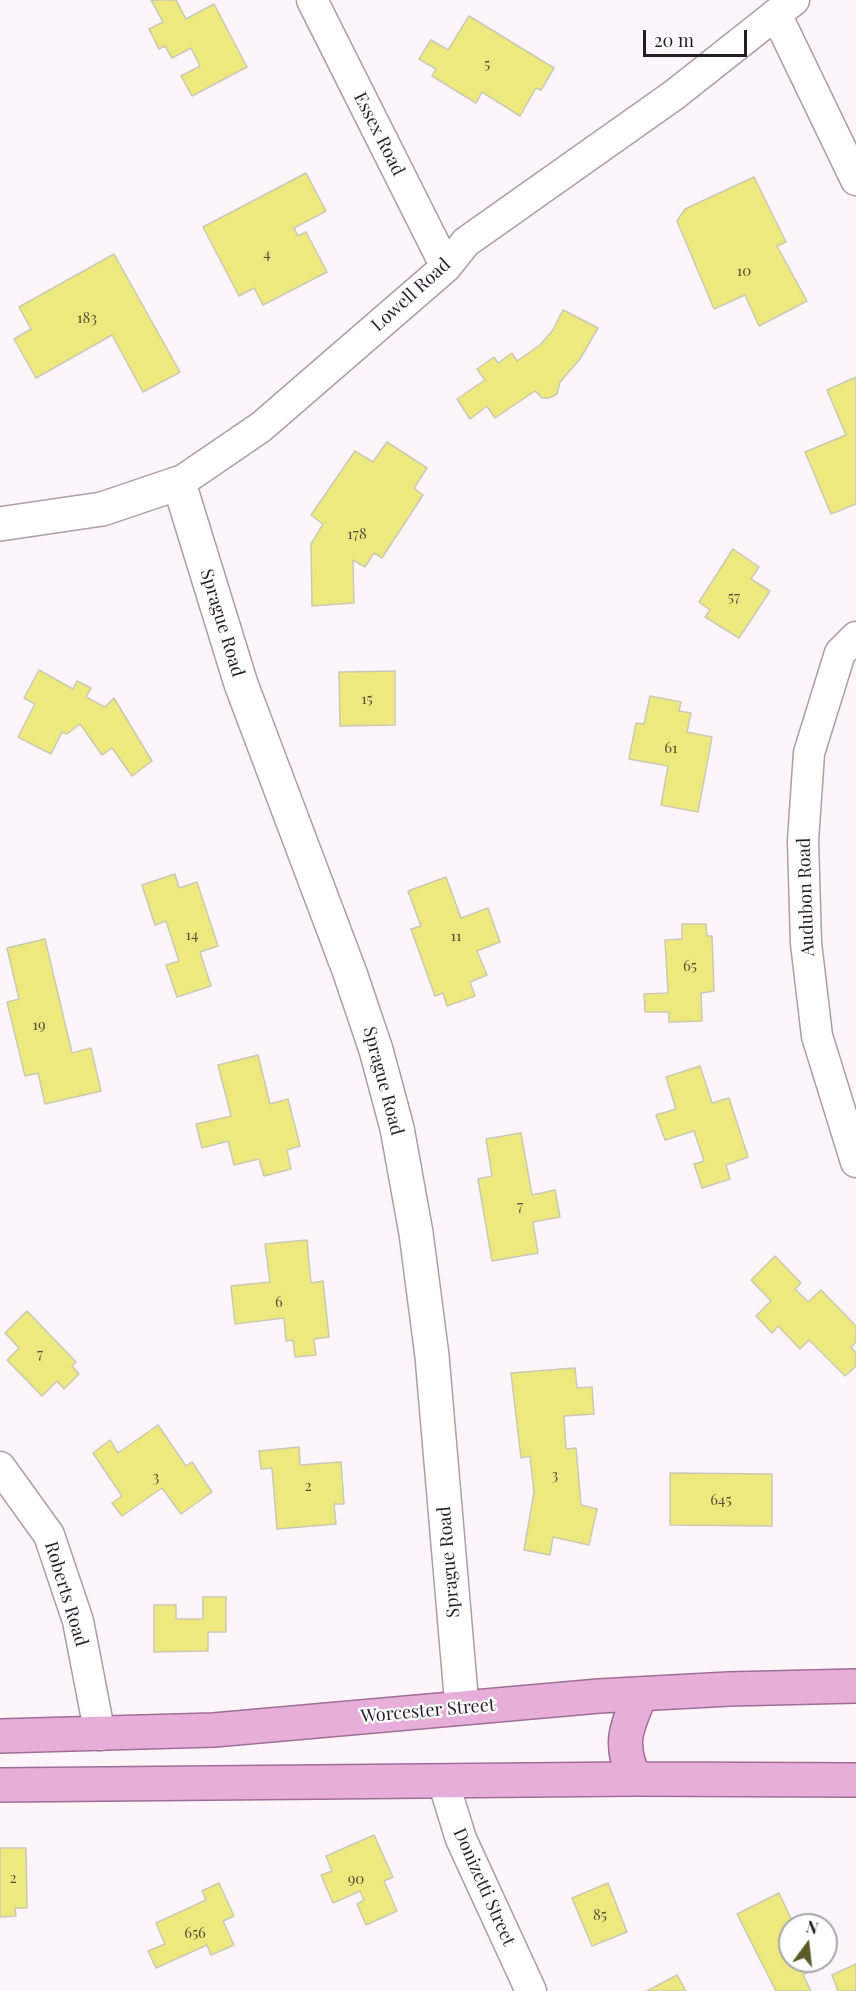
<!DOCTYPE html>
<html>
<head>
<meta charset="utf-8">
<style>
  body { margin:0 }
  #map { position:relative; width:856px; height:1991px; overflow:hidden; background:#fdf5fa; font-family:"Playfair Display",serif }
  canvas { display:block }
  .north { position:absolute; left:778px; top:1913px; width:60px; height:60px; box-sizing:border-box; background:#fff; border:2px solid #a8a5a7; border-radius:50%; rotate:15deg; font-size:16px; font-weight:700; line-height:24px; text-align:center; color:#261e24 }
  .north::after { content:''; display:block; margin:auto; width:21px; height:27px; background:#5c5a26; clip-path:polygon(50% 0,100% 100%,50% 72%,0 100%) }
  .scale { position:absolute; left:643px; top:30px; width:104px; height:27px; box-sizing:border-box; border:3px solid #261e24; border-top:0; padding-left:8px; font-size:18px; line-height:21px; white-space:nowrap; color:#261e24; -webkit-text-stroke:4px #fff; paint-order:stroke }
</style>
</head>
<body>
<div id="map">
<canvas width="856" height="1991"></canvas>
<div class="north">N</div>
<div class="scale">20 m</div>
</div>
<script>
const g = document.querySelector('canvas').getContext('2d');
g.lineJoin = 'round';
function fillPath(path, color) { g.fillStyle = color; g.fill(path, 'evenodd'); }
function stroke(path, color, width, dash) { g.strokeStyle = color; g.lineWidth = width; g.lineCap = dash ? 'butt' : 'round'; g.setLineDash(dash || []); g.stroke(path); }
function drawText(font, color, halo, rows, align = 'center') {
  g.font = font + ' "Playfair Display",serif'; g.lineWidth = 4.5; g.setLineDash([]); g.textBaseline = 'middle'; g.strokeStyle = halo; g.fillStyle = color; for (const [text, x, y, turn = 0] of rows) {
    g.save(); g.translate(x, y); g.rotate((+turn || 0) * Math.PI / 180); g.textAlign = isNaN(turn) ? turn : align; if (halo) g.strokeText(text, 0, 0); g.fillText(text, 0, 0); g.restore();
  }
}
const building = new Path2D(`
  M151,0H176L186,19L214,4L247,67L192,96L181,76L200,66L191,48L172,58L165,46L159,49L149,29L163,22Z
  M469,16L554,68L541,90L536,88L520,116L482,92L476,103L432,76L436,69L419,59L431,40L448,50Z
  M306,173L326,211L294,228L298,236L306,232L327,272L263,305L254,288L239,296L203,227Z
  M754,177L786,242L777,246L807,301L759,326L745,295L714,309L677,221L685,209Z
  M114,254L180,372L143,392L112,335L36,378L14,339L31,329L19,307Z
  M563,310L598,328L580,359L560,382L557,394L549,398H542L535,391L495,418L487,406L470,419L457,399L485,380L477,369L494,357L498,363L512,353L517,361L540,345L553,330Z
  M856,377V504L831,514L805,452L846,435L827,390Z
  M387,442L427,468L414,488L423,495L382,558L374,553L365,567L353,560L354,603L312,606L311,544L323,524L311,515L355,451L373,462Z
  M733,549L759,567L751,579L770,591L739,638L705,617L710,610L699,602Z
  M39,670L73,689L77,681L91,688L86,697L105,707L114,698L152,761L132,776L112,748L102,755L80,724L67,734L62,732L51,754L18,737L35,704L24,698Z
  M395,671V725L340,726L339,672Z
  M650,696L681,702L679,711L691,713L687,732L712,737L698,812L661,805L668,766L629,759L636,723L644,724Z
  M175,874L179,888L197,882L218,946L200,952L211,986L177,997L166,965L179,961L166,921L155,925L142,885Z
  M446,877L461,918L488,908L500,942L477,951L487,975L470,982L475,996L447,1006L443,993L435,996L411,929L421,926L408,891Z
  M682,924H706L707,936H712L714,991L701,993L702,1021L669,1022V1012H645L644,994L668,993L665,940L682,939Z
  M45,939L72,1053L91,1048L101,1091L45,1104L38,1073L25,1076L7,1002L19,999L7,948Z
  M258,1055L270,1104L288,1099L300,1146L287,1150L291,1169L264,1176L259,1159L234,1165L228,1141L202,1148L196,1124L231,1116L218,1065Z
  M700,1066L712,1103L729,1098L748,1157L726,1165L730,1179L702,1188L694,1164L704,1161L694,1131L665,1140L656,1115L676,1109L666,1077Z
  M521,1133L532,1195L555,1190L560,1217L533,1222L538,1253L492,1261L478,1179L492,1176L486,1139Z
  M307,1240L311,1283L323,1281L329,1337L314,1339L316,1355L295,1357L293,1340L286,1341L284,1318L235,1324L231,1286L270,1282L265,1244Z
  M775,1256L801,1283L795,1289L808,1302L821,1290L856,1326V1342L851,1347L856,1353V1366L845,1376L809,1340L800,1349L778,1326L772,1333L756,1316L771,1301L751,1280Z
  M27,1311L76,1362L72,1366L79,1374L64,1389L57,1381L42,1396L7,1360L19,1348L5,1333Z
  M575,1368L577,1388L592,1387L594,1414L564,1416L566,1449L576,1448L581,1505L597,1509L589,1545L553,1537L550,1555L524,1550L534,1492L530,1456L521,1458L511,1373Z
  M158,1425L186,1466L192,1462L212,1492L181,1514L162,1488L122,1516L112,1503L122,1496L93,1453L110,1440L118,1453Z
  M299,1447L300,1465L341,1462L344,1504H334L336,1524L277,1529L272,1468L261,1469L259,1451Z
  M670,1473L772,1474V1526L670,1525Z
  M203,1597H226V1632H208V1651L154,1652V1605H176V1619H203Z
  M374,1835L393,1877L384,1881L397,1911L366,1925L357,1904L364,1900L360,1891L333,1903L321,1875L332,1871L326,1856Z
  M0,1848H26L27,1908H15L16,1916L0,1917Z
  M219,1883L234,1916L223,1921L234,1945L211,1955L207,1945L156,1968L148,1951L165,1944L156,1923L206,1900L202,1891Z
  M608,1883L627,1932L592,1946L572,1898Z
  M779,1893L794,1925H790V1961H811L815,1968L803,1975L811,1991H776L737,1914Z
  M856,1964V1991H838L832,1975Z
  M677,1975L686,1991H647Z`);
fillPath(building, '#eee97e');
stroke(building, '#cac9b3', 1.5);
const minor = new Path2D(`
  M312,0L446,267
  M776,14L856,180
  M179,483L261,427L446,267L466,242L674,95L794,0
  M856,637L840,653L809,753L803,841L806,943L817,1036L856,1162
  M0,1467L49,1535L78,1621L100,1735
  M443,1781L461,1839L531,1991`);
const tertiary = new Path2D(`
  M0,524L102,509L179,483L241,684L350,973L376,1050L397,1128L416,1233L432,1356L462,1707`);
const trunk = new Path2D(`
  M0,1736L214,1730L599,1696L729,1689L856,1686
  M635,1779C618,1744 626,1728 641,1694
  M0,1785L635,1779L856,1780`);
stroke(minor, '#af9caa', 33);
stroke(tertiary, '#af9caa', 36);
stroke(trunk, '#a06e94', 36);
stroke(minor, '#fff', 30);
stroke(tertiary, '#fff', 33);
stroke(trunk, '#e8aeda', 33);
drawText('15px', '#58513a', null, [
  ["5",487,64],
  ["4",267,254],
  ["10",744,271],
  ["183",87,318],
  ["178",357,534],
  ["57",734,597],
  ["15",367,699],
  ["61",671,748],
  ["14",192,935],
  ["11",456,936],
  ["65",690,966],
  ["19",39,1025],
  ["7",520,1206],
  ["6",279,1302],
  ["7",40,1354],
  ["3",555,1475],
  ["3",156,1477],
  ["2",308,1486],
  ["645",721,1500],
  ["2",13,1878],
  ["90",356,1879],
  ["85",600,1915],
  ["656",195,1933]
]);
drawText('18px', '#261e24', '#fff', [
  ["Essex Road",379,134,63],
  ["Lowell Road",411,295,-42],
  ["Sprague Road",222,623,73],
  ["Audubon Road",806,897,-92],
  ["Sprague Road",383,1081,75],
  ["Sprague Road",449,1562,-95],
  ["Roberts Road",66,1594,73],
  ["Worcester Street",428,1711,-5],
  ["Donizetti Street",484,1887,66]
]);
</script>
</body>
</html>
